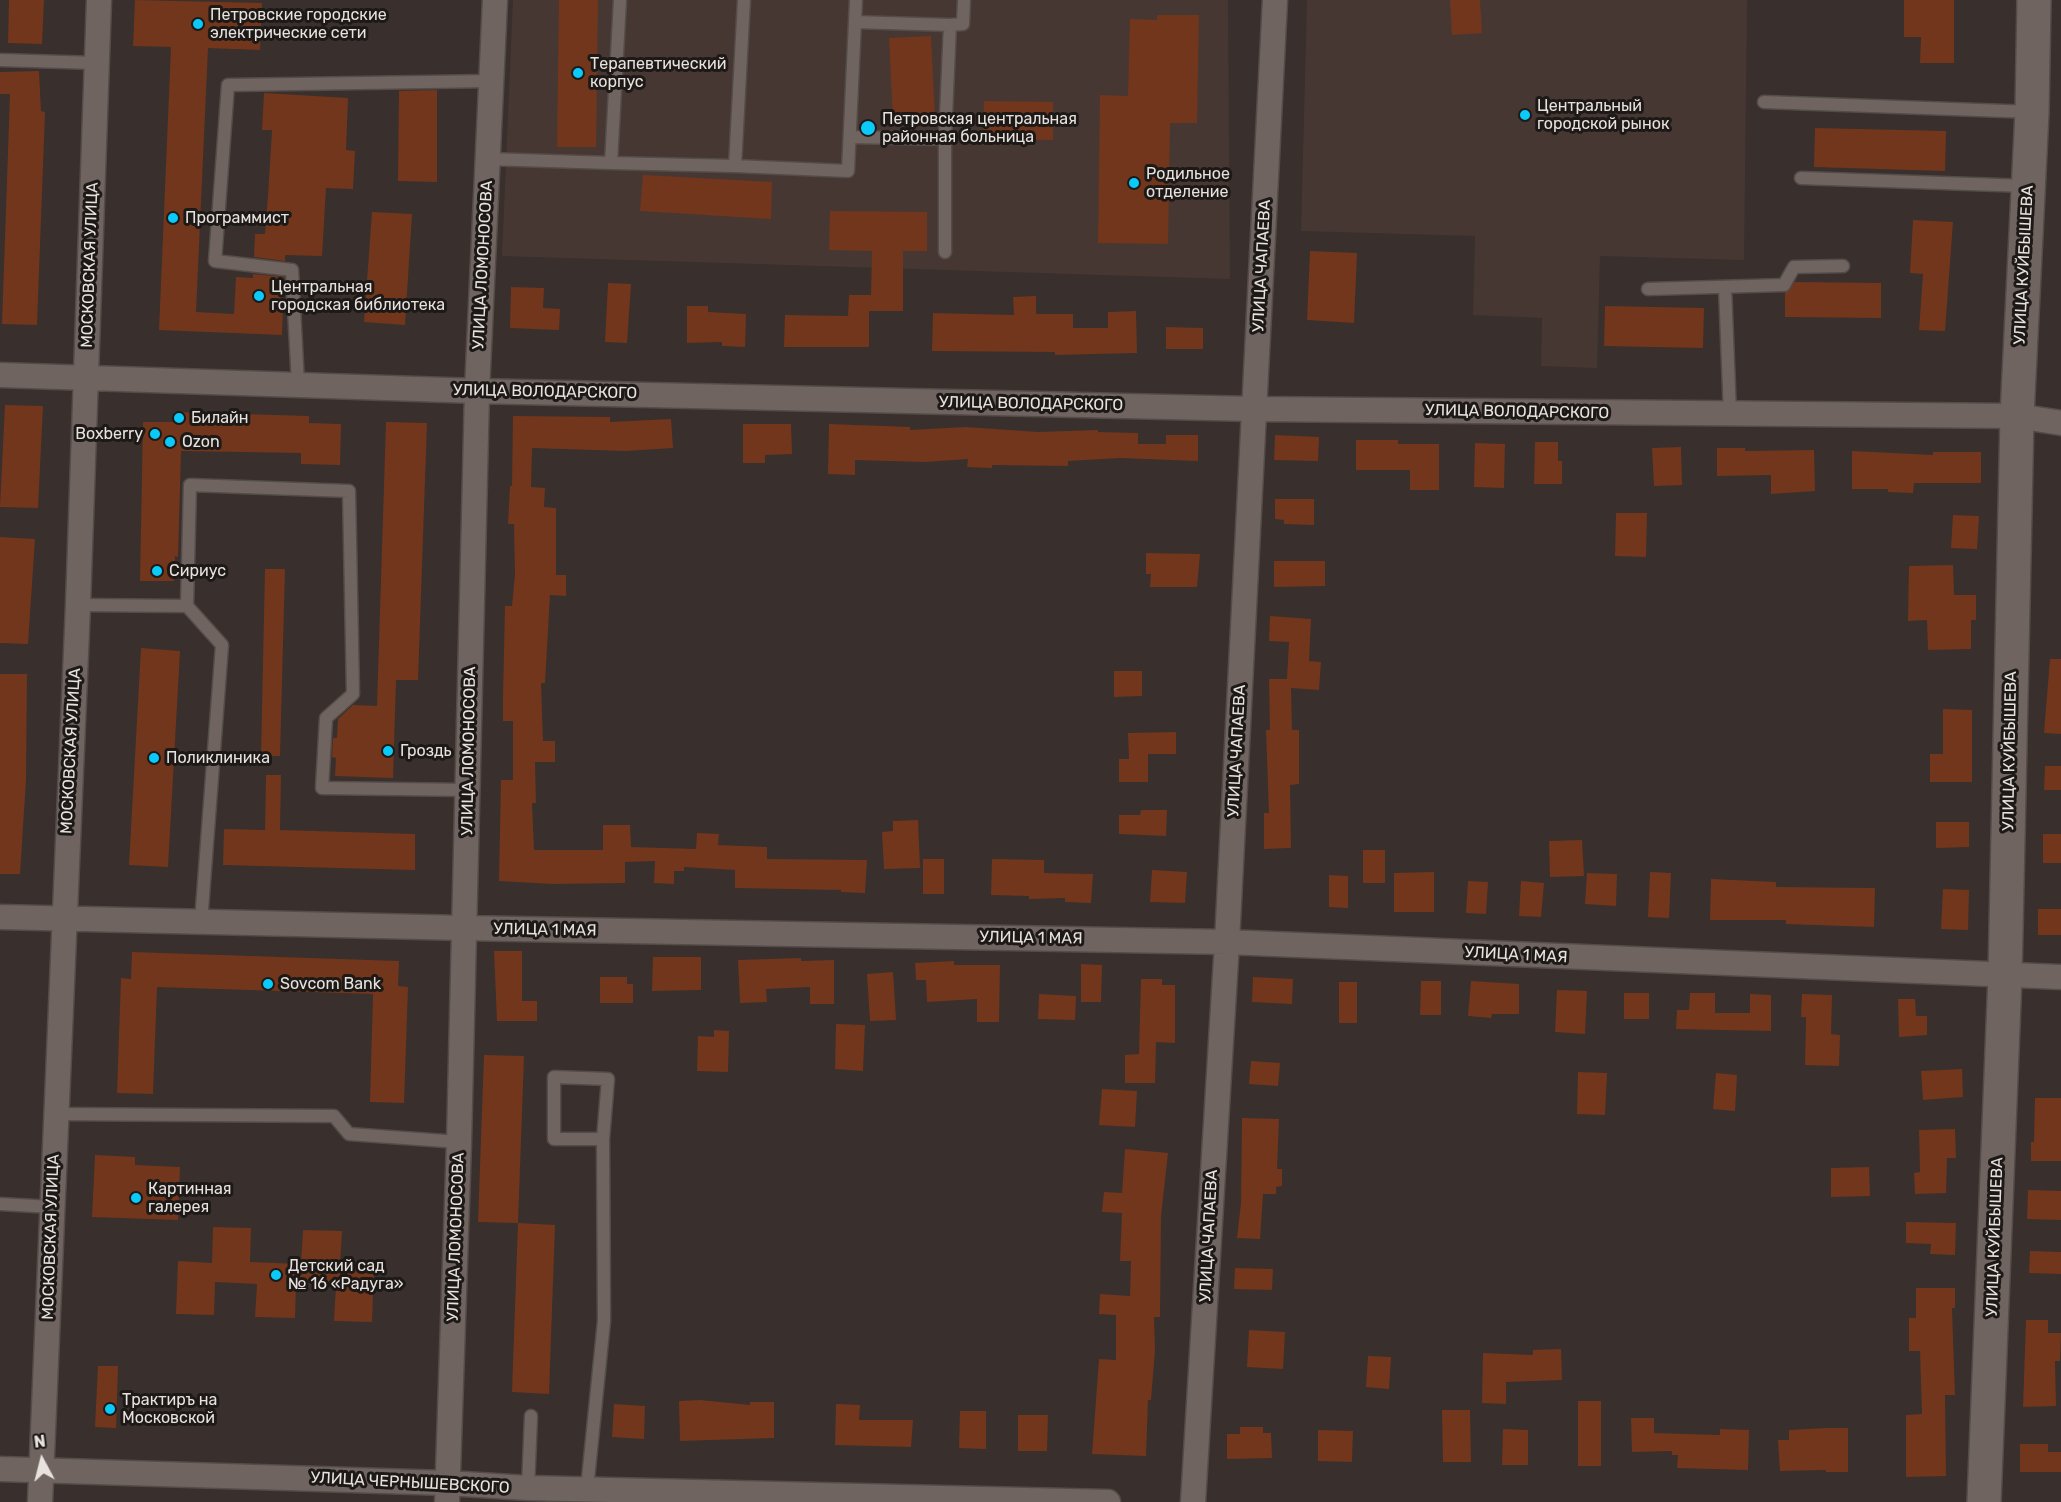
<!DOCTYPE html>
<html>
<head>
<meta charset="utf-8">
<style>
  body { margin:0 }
  #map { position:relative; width:2061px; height:1502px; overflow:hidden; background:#392f2c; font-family:Rubik,sans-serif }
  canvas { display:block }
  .north { position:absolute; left:12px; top:1430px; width:60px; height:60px; -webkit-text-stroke:4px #1d1917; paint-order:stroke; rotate:353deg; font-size:16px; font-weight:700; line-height:24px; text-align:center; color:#e8e2df }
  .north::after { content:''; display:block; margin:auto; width:21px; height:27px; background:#e8e2df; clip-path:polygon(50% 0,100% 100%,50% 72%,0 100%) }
</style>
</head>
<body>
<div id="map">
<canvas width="2061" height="1502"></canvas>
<div class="north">N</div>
</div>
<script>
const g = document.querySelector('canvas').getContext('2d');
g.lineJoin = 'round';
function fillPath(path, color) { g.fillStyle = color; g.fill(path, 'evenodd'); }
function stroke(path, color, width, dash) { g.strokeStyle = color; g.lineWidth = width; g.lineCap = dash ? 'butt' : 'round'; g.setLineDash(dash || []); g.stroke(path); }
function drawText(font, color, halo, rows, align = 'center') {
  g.font = font + ' Rubik,sans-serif'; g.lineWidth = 6; g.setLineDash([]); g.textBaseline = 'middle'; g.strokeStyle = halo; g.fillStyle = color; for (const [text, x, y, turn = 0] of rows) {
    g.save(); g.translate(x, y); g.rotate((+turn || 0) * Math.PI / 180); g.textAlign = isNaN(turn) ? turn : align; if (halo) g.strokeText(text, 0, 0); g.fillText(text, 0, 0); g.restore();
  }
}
fillPath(new Path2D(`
  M513,0H1228L1230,279L502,256Z
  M1307,0H1747L1744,260L1600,256L1597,368L1541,366L1542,318L1473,315L1475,236L1301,231Z`), '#473732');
fillPath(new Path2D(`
  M9,0H44L42,44L8,43Z
  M135,0L262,3L260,50L208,48L196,312L234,314L236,277L253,278V274L284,277L282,335L159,330L171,47L133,46Z
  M559,0H598L596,147H557Z
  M1450,0H1480L1482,33L1452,35Z
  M1904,0H1954V63H1920L1921,37H1904Z
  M1157,15H1199L1197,123H1170L1168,244L1098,243L1100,95L1128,96L1130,19L1157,20Z
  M931,36L935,119L893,121L889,38Z
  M39,71L41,111L45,112L37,325L2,324L10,94H0V72Z
  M437,90V182L398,181L399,91Z
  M264,93L348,98L346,150L355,151L353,189L326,188L322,256L285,255V261L254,257L255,234H265L268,196L272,130H262Z
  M984,101L1053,102V140L983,139Z
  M1815,128L1946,131L1945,171L1814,167Z
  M643,175L772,182L771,219L640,211Z
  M830,211L927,212V251H903V311H869V347H784L785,315L848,316L849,295H871L872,251L829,250Z
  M372,212L412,214L405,325L364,322Z
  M1913,220L1953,222L1945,331L1919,330L1923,274L1910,273Z
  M1310,251L1357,253L1354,323L1307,320Z
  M1795,282L1881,283V318L1785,317V293Z
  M608,283L631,284L627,343L605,342Z
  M511,287L544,288L543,308L560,309L559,330L510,328Z
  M1036,296V314H1073V328H1108V312L1136,311L1137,353L1055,355V352L932,351L933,313L1014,315L1013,297Z
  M687,306H708V312L746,314L745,347L722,346V342L687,343Z
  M1605,306L1704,308L1703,348L1604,346Z
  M1166,327L1203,328V349H1166Z
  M5,405L43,406L38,508L0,507Z
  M174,412L309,416V423L341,424L340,465L301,464V453L181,451L178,557L175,556L174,581H140L143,422H174Z
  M513,416L610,417V422L671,419L673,448L626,451L532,448L531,487L545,488L544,507L556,508V575H566V596L550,595L545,683H541L543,741H555V762H535L536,803H532L534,850H603V825H630L631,847L696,849L697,833L719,834L718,845L767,847V859L867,860L865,893L841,892V890L735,888V870L684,867V871H674V884L654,883L655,861L625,862V883L552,884L499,881L501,780H513V721H503V696L505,606H512L515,574L514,524H508L510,486H512Z
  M386,422L427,423L418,680H396L393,778L335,776L336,758L332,757L333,738H337L338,719L353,705L377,706Z
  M743,424H791L792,454L765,455V463H743Z
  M829,424L910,427V430L966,427L1038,432L1098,430V432L1138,433V444H1166V435H1198V461L1120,458L1068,461V466L992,465V468L967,467L968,459L925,462L855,460V475L828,474Z
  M1275,435L1319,437L1318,461L1274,460Z
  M1356,440H1398V444H1439V490H1410V470H1356Z
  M1535,442H1558V461H1562V484H1534Z
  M1475,443L1505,444L1504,488L1474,487Z
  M1681,447L1682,485L1654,486L1652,448Z
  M1717,448H1745V451L1814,450L1815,491L1771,494V475L1717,476Z
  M1852,451L1933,455V452H1981V483H1914L1913,493L1888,492V489H1852Z
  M1275,499H1314V525L1284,524V520L1275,519Z
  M1616,513H1647L1646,557L1615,556Z
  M1953,515L1979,516L1977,549L1951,548Z
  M0,537L35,539L28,644L0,643Z
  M1146,553L1200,554L1197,587H1150L1151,574H1146Z
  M1274,561H1325V586L1274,587Z
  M1953,565L1954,595H1976V620H1971V649L1928,650L1927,620L1908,621L1909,566Z
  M265,569H285L280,756H261Z
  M1270,616L1311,619L1309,661L1321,662L1319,690L1291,688L1292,730H1299V784L1290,785L1291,848L1264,849V813H1269L1266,730H1270L1269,679H1287L1289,642L1269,641Z
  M141,648L180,651L168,867L129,865Z
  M2050,659H2061V734L2044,733Z
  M1114,671H1142V696L1114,697Z
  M0,674H27L26,780L20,874H0Z
  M1943,709L1972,710V782H1930V754H1943Z
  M1176,732V754H1148V782H1119V759H1129L1128,733Z
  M2045,766H2061V790H2044Z
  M266,775H281L280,830L415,834V870L223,865L224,829L265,830Z
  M1141,810H1167L1166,836L1119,834V815H1140Z
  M918,820L920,868L884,869L882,832L893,831V821Z
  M1936,822H1969V847L1936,848Z
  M2043,834H2061V863H2043Z
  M1582,840L1584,876L1550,877L1549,841Z
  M1363,850H1385V883H1363Z
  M923,859H944V894H923Z
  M992,859L1044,860V873L1093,874L1091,903L1065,902V898L1029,899V896L991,895Z
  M1152,870L1187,872L1185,903L1150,902Z
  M1434,872V912H1394V873Z
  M1650,872L1671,873L1669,918L1648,917Z
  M1587,873L1617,874L1616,906L1585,904Z
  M1329,875L1348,876V908L1329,907Z
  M1711,879L1776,882V887L1875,888L1874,927L1786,924V920H1710Z
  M1468,881L1488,882L1486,914L1466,913Z
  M1521,881L1544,883L1541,917L1519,916Z
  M1943,889L1969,890L1968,930L1941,929Z
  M2038,909H2061V935H2038Z
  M494,951H522V1001H537V1021H497Z
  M132,952L399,961L398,986L408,987L404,1103L370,1102L373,994L157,987L153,1094L117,1093L121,978L131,979Z
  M653,957H701V990L652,991Z
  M801,958V961L834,960V1004H810V987L766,989L767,1002L740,1003L738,960Z
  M954,961V965H1000L999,1022H977V999L927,1002L926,980H916L915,963Z
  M1081,964L1102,965L1101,1002H1081Z
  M893,972L896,1020L870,1021L867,974Z
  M600,977H627V984H633V1003H600Z
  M1253,977L1293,979L1292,1004L1252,1002Z
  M1141,979H1162V985H1175V1043L1156,1042L1155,1083H1125V1055L1139,1054Z
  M1421,981H1441V1015H1420Z
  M1471,981L1519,984V1014H1492L1491,1018L1468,1016Z
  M1339,982H1357V1023H1339Z
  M1557,990L1587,991L1585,1034L1555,1032Z
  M1624,993H1649V1019H1624Z
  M1690,993H1715V1013H1750V994L1771,995V1031L1676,1029L1677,1010H1689Z
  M1039,994L1076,996L1075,1020L1038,1019Z
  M1802,994L1832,995L1831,1034L1840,1035L1839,1066L1805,1065L1806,1017H1801Z
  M1898,999H1915L1916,1016H1927V1035L1899,1037Z
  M836,1024L865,1025L863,1071L835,1069Z
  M714,1030L729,1031L728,1072L697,1071L698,1036L714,1037Z
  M484,1055L524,1056L518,1223L478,1222Z
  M1251,1061L1280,1063L1278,1086L1249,1084Z
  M1962,1069L1963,1097L1923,1100L1921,1071Z
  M1578,1072L1607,1073L1605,1115L1577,1114Z
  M1716,1073L1737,1075L1735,1111L1713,1109Z
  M1102,1089L1137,1091L1135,1127L1099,1125Z
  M2035,1098H2061V1161H2031V1142H2034Z
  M1242,1118L1279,1119L1277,1169H1282V1186L1276,1187V1194H1263L1260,1239L1237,1238L1241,1203Z
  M1955,1129L1956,1158H1947L1946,1193L1915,1194L1914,1173L1920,1172L1919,1130Z
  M1125,1149L1168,1153L1161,1216L1160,1317H1154L1155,1350L1151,1400H1148L1146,1456L1092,1454L1099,1359L1116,1360V1315L1099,1314L1100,1294L1130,1296L1131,1261H1120L1122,1213L1102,1212L1104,1192L1122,1193Z
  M95,1155L135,1157V1165L180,1167L178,1220L92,1217Z
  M1869,1167L1870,1196L1831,1197V1168Z
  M2028,1190L2061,1191V1220L2027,1219Z
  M1906,1222L1956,1223L1955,1255L1930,1254L1931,1244L1906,1243Z
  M518,1223L555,1225L549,1394L512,1392Z
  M213,1227L251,1228L250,1262L301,1264L303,1230L342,1231L340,1266L374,1267L372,1322L334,1321L336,1285L296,1284L295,1318L255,1317L257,1284L215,1282L214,1315L176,1314L178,1261L212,1263Z
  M2030,1251L2061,1252V1274L2029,1273Z
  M1235,1268L1273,1269L1272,1290L1234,1289Z
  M1916,1288H1955V1308H1952L1955,1395H1945L1946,1476L1906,1477V1415L1922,1414L1920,1351H1909V1318H1916Z
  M2026,1320H2048V1333H2061L2060,1361H2055L2056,1406L2023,1407Z
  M1249,1330L1285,1332L1283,1369L1247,1367Z
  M1561,1349L1562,1380L1506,1382V1404L1482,1403L1483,1353L1533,1355V1350Z
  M1368,1356L1391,1357L1389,1389L1366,1387Z
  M98,1366H118L116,1428L95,1427Z
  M700,1400L750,1405V1402H774V1438L680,1441L679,1401Z
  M1578,1401H1601V1466H1578Z
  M614,1404L645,1406L644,1439L612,1437Z
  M836,1404L860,1405L859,1420H913L911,1447L835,1445Z
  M1442,1410H1470L1471,1462H1443Z
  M960,1411H986V1449L959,1448Z
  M1018,1415H1048L1047,1451H1018Z
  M1631,1418H1654V1433L1720,1435V1429L1749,1430L1748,1470L1677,1468L1678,1455H1672V1451L1632,1452Z
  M1240,1427H1263V1433H1271L1272,1458L1227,1459V1434H1240Z
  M1827,1428H1848V1472H1826V1470L1780,1471L1778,1440H1789V1430Z
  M1503,1429L1528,1430V1465H1502Z
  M1318,1430L1353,1431L1352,1462L1318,1461Z
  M2020,1444H2048V1452H2061V1472H2020Z`), '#72361c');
const lane = new Path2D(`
  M744,0L735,166L848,171L856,0
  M855,22L950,25
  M0,60L96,63
  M1764,102L2032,112
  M850,137L945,139L950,25L963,24L964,0
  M488,159L611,163L620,0
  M611,163L735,166
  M1801,178L2027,186
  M945,252V139
  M1725,287L1730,414
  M1648,289L1784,285L1794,267L1843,266
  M298,384L292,270L215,261L228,85L491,81
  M78,605L187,606L222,645L201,922
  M187,606L190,485L349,491L353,694L326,718L322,788L468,790
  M56,1114L334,1116L349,1134L459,1142
  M0,1204L52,1207
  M528,1488L531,1416
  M587,1489L604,1321L603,1139L608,1079L554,1077V1139H603`);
const street = new Path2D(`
  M0,375L477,391L1254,409L2017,416L2061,423
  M0,917L464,928L1227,942L2061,977
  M0,1469L447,1483L528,1488L1108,1502
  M40,1502L78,605L99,0
  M447,1502L459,1142L477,391L495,0
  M1193,1502L1227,942L1275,0`);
const secondary = new Path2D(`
  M1984,1502L2005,976L2017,416L2032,112L2034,0`);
stroke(lane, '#544c49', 15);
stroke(street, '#544c49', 27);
stroke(secondary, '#544c49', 36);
stroke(lane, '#6f6460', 12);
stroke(street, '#6f6460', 24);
stroke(secondary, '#6f6460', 33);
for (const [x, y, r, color] of [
  [198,24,6,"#0acafa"],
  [578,73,6,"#0acafa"],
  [1525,115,6,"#0acafa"],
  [868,128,8,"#0acafa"],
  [1134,183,6,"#0acafa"],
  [173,218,6,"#0acafa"],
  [259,296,6,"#0acafa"],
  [179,418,6,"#0acafa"],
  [155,434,6,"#0acafa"],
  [170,442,6,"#0acafa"],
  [157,571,6,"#0acafa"],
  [388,751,6,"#0acafa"],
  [154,758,6,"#0acafa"],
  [268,984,6,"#0acafa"],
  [136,1198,6,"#0acafa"],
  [276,1275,6,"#0acafa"],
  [110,1409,6,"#0acafa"]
]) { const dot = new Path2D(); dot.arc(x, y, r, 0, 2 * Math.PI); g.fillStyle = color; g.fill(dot); stroke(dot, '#1d1917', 2); }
drawText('16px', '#e8e2df', '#1d1917', [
  ["Петровские городские",210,15],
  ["электрические сети",210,33],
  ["Терапевтический",590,64],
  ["корпус",590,82],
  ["Центральный",1537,106],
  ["городской рынок",1537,124],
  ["Петровская центральная",882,119],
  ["районная больница",882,137],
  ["Родильное",1146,174],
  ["отделение",1146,192],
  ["Программист",185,218],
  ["Центральная",271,287],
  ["городская библиотека",271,305],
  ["Билайн",191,418],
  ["Boxberry",143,434,"right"],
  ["Ozon",182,442],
  ["Сириус",169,571],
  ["Гроздь",400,751],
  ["Поликлиника",166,758],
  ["Sovcom Bank",280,984],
  ["Картинная",148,1189],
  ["галерея",148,1207],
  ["Детский сад",288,1266],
  ["№ 16 «Радуга»",288,1284],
  ["Трактиръ на",122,1400],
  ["Московской",122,1418]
], 'left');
drawText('16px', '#e8e2df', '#1d1917', [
  ["МОСКОВСКАЯ УЛИЦА",90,265,-88],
  ["УЛИЦА ЛОМОНОСОВА",483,265,-87],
  ["УЛИЦА КУЙБЫШЕВА",2024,265,-87],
  ["УЛИЦА ЧАПАЕВА",1262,266,-87],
  ["УЛИЦА ВОЛОДАРСКОГО",545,392,1],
  ["УЛИЦА ВОЛОДАРСКОГО",1031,404,1],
  ["УЛИЦА ВОЛОДАРСКОГО",1517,412,1],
  ["МОСКОВСКАЯ УЛИЦА",71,751,-87],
  ["УЛИЦА ЛОМОНОСОВА",469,751,-89],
  ["УЛИЦА ЧАПАЕВА",1237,751,-87],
  ["УЛИЦА КУЙБЫШЕВА",2010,751,-89],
  ["УЛИЦА 1 МАЯ",545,930,1],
  ["УЛИЦА 1 МАЯ",1031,938,1],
  ["УЛИЦА 1 МАЯ",1516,955,3],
  ["УЛИЦА ЧАПАЕВА",1209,1236,-87],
  ["МОСКОВСКАЯ УЛИЦА",51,1237,-88],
  ["УЛИЦА ЛОМОНОСОВА",456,1237,-88],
  ["УЛИЦА КУЙБЫШЕВА",1995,1237,-88],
  ["УЛИЦА ЧЕРНЫШЕВСКОГО",410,1483,3]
]);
</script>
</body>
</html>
